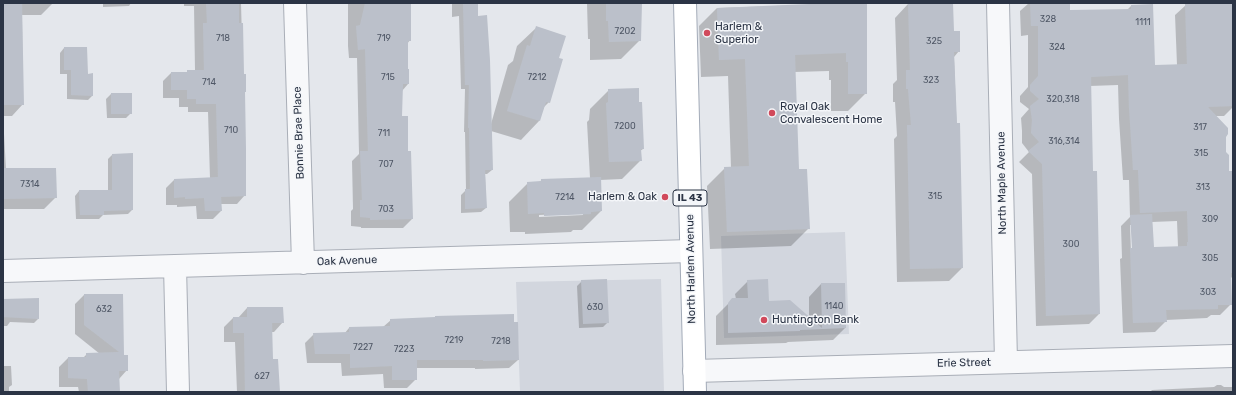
<!DOCTYPE html>
<html>
<head>
<meta charset="utf-8">
<style>
  body { margin:0 }
  #map { position:relative; width:1236px; height:395px; overflow:hidden; background:#e4e7ec; font-family:Rubik,sans-serif }
  canvas { display:block }
  .frame { position:absolute; inset:0; border:4px solid #2b3445; pointer-events:none }
</style>
</head>
<body>
<div id="map">
<canvas width="1236" height="395"></canvas>
<div class="frame"></div>
</div>
<script>
const g = document.querySelector('canvas').getContext('2d');
g.lineJoin = 'round';
function fillPath(path, color) { g.fillStyle = color; g.fill(path, 'evenodd'); }
function stroke(path, color, width, dash) { g.strokeStyle = color; g.lineWidth = width; g.lineCap = dash ? 'butt' : 'round'; g.setLineDash(dash || []); g.stroke(path); }
function drawText(font, color, halo, rows, align = 'center') {
  g.font = font + ' Rubik,sans-serif'; g.lineWidth = 3; g.setLineDash([]); g.textBaseline = 'middle'; g.strokeStyle = halo; g.fillStyle = color; for (const [text, x, y, turn = 0] of rows) {
    g.save(); g.translate(x, y); g.rotate((+turn || 0) * Math.PI / 180); g.textAlign = isNaN(turn) ? turn : align; if (halo) g.strokeText(text, 0, 0); g.fillText(text, 0, 0); g.restore();
  }
}
fillPath(new Path2D(`
  M845,232L849,334L724,338L721,236Z
  M661,279L664,392H520L516,282Z`), '#d2d6de');
fillPath(new Path2D(`
  M3,3H53L41,15H22L23,104L12,116H3L6,169L56,197L44,209H3Z
  M103,3H131L129,6L103,7Z
  M184,3H241L243,75L245,92L244,94L245,195L237,204H221V211L213,219H197L196,206L177,207V205H166V188L174,180L210,179L208,112H188V107H179V98H163V81L171,73H186L188,71H195L194,6H184Z
  M348,3H406L410,40L407,44L408,84L402,91L401,117L407,152L412,219L403,228H361V227L351,226V211L353,209L352,161L359,154L357,58H349L348,46Z
  M452,3H477V17L491,124L508,65L513,61L517,46L536,28L558,59L549,102L544,107L539,121L521,140L491,131L492,170L487,174H485L486,208L481,212L461,213V195L466,190L465,132H464L465,89H461L459,16L452,17Z
  M587,3H641L640,40L621,59L590,60V39H588Z
  M952,3L953,32L959,51L954,57L962,268L949,281L897,282L894,139L897,136L895,102H893V84L897,80L895,18L908,4Z
  M1029,3H1069V11L1127,10L1131,6L1154,66L1177,65L1175,15L1186,5L1231,3L1233,107L1224,116H1215L1225,137V152L1233,202V276L1230,279L1231,304L1220,315H1211L1207,318L1166,320V321L1155,332L1123,333L1120,259L1122,258L1121,226L1130,217L1129,180H1123L1119,119L1118,85L1090,86L1092,173L1099,314L1089,324L1036,326L1032,174L1019,162L1029,152L1022,143V131L1021,118L1029,109L1020,102V96L1028,87V35L1021,36L1020,11ZM1177,221L1178,247L1153,248L1152,222ZM1130,225H1132L1133,253H1131Z
  M831,4L866,93L848,111H831V80H829V71L794,72L798,170L809,228L791,246L710,249L707,186L725,168H731L728,76L701,77L699,26L717,8Z
  M64,48L87,75L92,96L88,100L67,99V74H60V53Z
  M609,90L638,103L643,149L640,151L641,160L622,179L600,180L601,211L582,230H573L571,232L525,234V232H510L509,202L528,183L539,182L542,180L590,178L587,122L589,120L590,109ZM583,213V215L539,217V215Z
  M111,94H131V113L126,118H107L106,99Z
  M112,155L132,210L128,214L103,215L99,219H76L75,196L79,191H108V159Z
  M582,281L608,322L603,327L579,328L577,286Z
  M748,281L768,302L809,318V297L821,284H844L845,328L833,340L788,342L786,343L716,345V316L733,299H736L735,294Z
  M84,295L123,356L127,370L119,379V392H79L78,387H59V367L68,358H83L87,354H100L75,334V304Z
  M3,300L38,319L34,323L10,322L7,326H3Z
  M247,308L283,322L274,332H271L272,360L279,392H237L235,342H224V327L233,318H238Z
  M391,320L518,360L509,368L475,369V368H416V379L407,388H384L383,374L342,376L341,363H307L305,343L314,334H344L349,328L383,327Z
  M3,366H11L12,385L9,387V392H3Z
  M1217,385H1221L1224,387H1233V392H1150L1152,390L1214,387Z`), '#0003');
fillPath(new Path2D(`
  M3,3H22L24,105H3Z
  M206,3H239V23H243L244,74H246V92H245L246,149V196L221,197L222,211H205L204,198L185,199V197L174,198V179L218,177L216,104H196V99H187V90H171V72H187V70H204L203,23H207Z
  M365,3H411V41H408V69H409V84H403L402,116H408V151H411L413,219L370,220V218L360,217V200H362L360,151H368L365,49L358,50L356,26L360,25Z
  M463,3H478V16L487,15L490,60L493,170H485L487,208L465,209V189H470L469,128H468L469,85H465Z
  M606,3H642L641,41L609,42L608,21H606Z
  M832,3V4L867,3V94H848V62H846V53L795,55L799,169H807L810,229L727,232L724,167L749,166L745,59L719,60L717,8Z
  M908,3H953L954,31H960V52H954L957,123H960L963,268L910,269L907,125H911L908,89H906V70H910Z
  M1030,3H1070V10L1131,9V5L1153,4L1155,65L1187,64L1185,4L1232,3L1233,106L1208,107L1228,128V134L1226,137V152L1229,155V171H1233V273H1231L1232,305H1218V309L1166,310L1167,322L1133,323L1130,248H1132L1130,215L1152,214L1154,247L1187,246V242H1188L1187,211L1140,213L1138,170H1133L1129,108L1128,75L1091,77L1093,171H1097L1100,314L1046,316L1042,164L1028,151L1039,142L1031,133L1032,120L1030,106L1039,99L1030,91V85L1038,76V26H1031Z
  M536,26L566,36L559,58L563,59L550,103L546,102L540,121L507,111L527,45L530,46Z
  M64,47H87L88,74L93,73V96L71,95V70H64Z
  M639,88V102H642L644,149H641L642,161L609,162L606,103L608,102V89Z
  M111,93H132V114H111Z
  M133,153V210L104,211V215H80L79,190H112V154Z
  M3,168H56L57,198L3,199Z
  M601,177L602,211L591,212V214L544,216V213L528,214L527,182L541,181V179Z
  M607,279L609,323L583,324L581,280Z
  M768,279L769,301L790,300L822,328L821,283H845L846,328L800,330V331L728,333V303L732,298H748L747,280Z
  M84,294H123L124,355H128V371H119L120,392H88L87,379L68,378V357H86V353L119,352L84,325Z
  M39,298V319L3,317V299Z
  M247,307H283L284,323H272L273,359H278L280,392H245L244,333H233V317H247Z
  M514,314V322H518L519,360L483,361V360H417V380H392V366L350,368V354H315L313,333L349,332V327L390,326V319L435,317V316Z`), '#bbc0ca');
const street = new Path2D(`
  M295,3L303,263
  M998,3L1006,362
  M175,266L178,392
  M3,271L691,251
  M694,371L1233,356`);
const primary = new Path2D(`
  M685,3L695,392`);
stroke(street, '#a9aeb7', 24);
stroke(primary, '#a3abb8', 24);
stroke(street, '#f7f8fa', 22);
stroke(primary, '#fff', 22);
for (const [x, y, r, color] of [
  [707,33,4,"#d1495b"],
  [772,113,4,"#d1495b"],
  [665,197,4,"#d1495b"],
  [764,320,4,"#d1495b"]
]) { const dot = new Path2D(); dot.arc(x, y, r, 0, 2 * Math.PI); g.fillStyle = color; g.fill(dot); stroke(dot, '#f4f6f9', 1.5); }
drawText('9px', '#4f5766', null, [
  ["328",1048,19],
  ["1111",1143,22],
  ["7202",625,31],
  ["718",223,38],
  ["719",384,38],
  ["325",934,41],
  ["324",1057,47],
  ["715",388,77],
  ["7212",537,77],
  ["323",931,80],
  ["714",209,82],
  ["320,318",1063,99],
  ["7200",625,126],
  ["317",1200,127],
  ["710",231,130],
  ["711",384,133],
  ["316,314",1064,141],
  ["315",1201,153],
  ["707",386,164],
  ["7314",30,184],
  ["313",1203,187],
  ["315",935,196],
  ["7214",565,197],
  ["703",386,209],
  ["309",1210,219],
  ["300",1071,244],
  ["305",1210,258],
  ["303",1208,292],
  ["1140",834,306],
  ["630",595,307],
  ["632",104,309],
  ["7219",454,340],
  ["7218",501,341],
  ["7227",363,347],
  ["7223",404,349],
  ["627",262,376]
]);
for (const [x, y, w] of [
  [690,198,34]
]) { const box = new Path2D(); box.roundRect(x - w / 2, y - 8, w, 16, 3); g.fillStyle = '#f4f6f9'; g.fill(box); stroke(box, '#2b3445', 1); }
drawText('bold 10px', '#2b3445', null, [
  ["IL 43",690,198]
]);
drawText('11px', '#2b3445', '#f4f6f9', [
  ["Harlem &",715,27],
  ["Superior",715,40],
  ["Royal Oak",780,107],
  ["Convalescent Home",780,120],
  ["Harlem & Oak",657,197,"right"],
  ["Huntington Bank",772,320]
], 'left');
drawText('11px', '#2b3445', '#f4f6f9', [
  ["Bonnie Brae Place",299,133,-92],
  ["North Maple Avenue",1002,183,-91],
  ["Oak Avenue",347,261,-2],
  ["North Harlem Avenue",691,269,-91],
  ["Erie Street",964,363,-1]
]);
</script>
</body>
</html>
